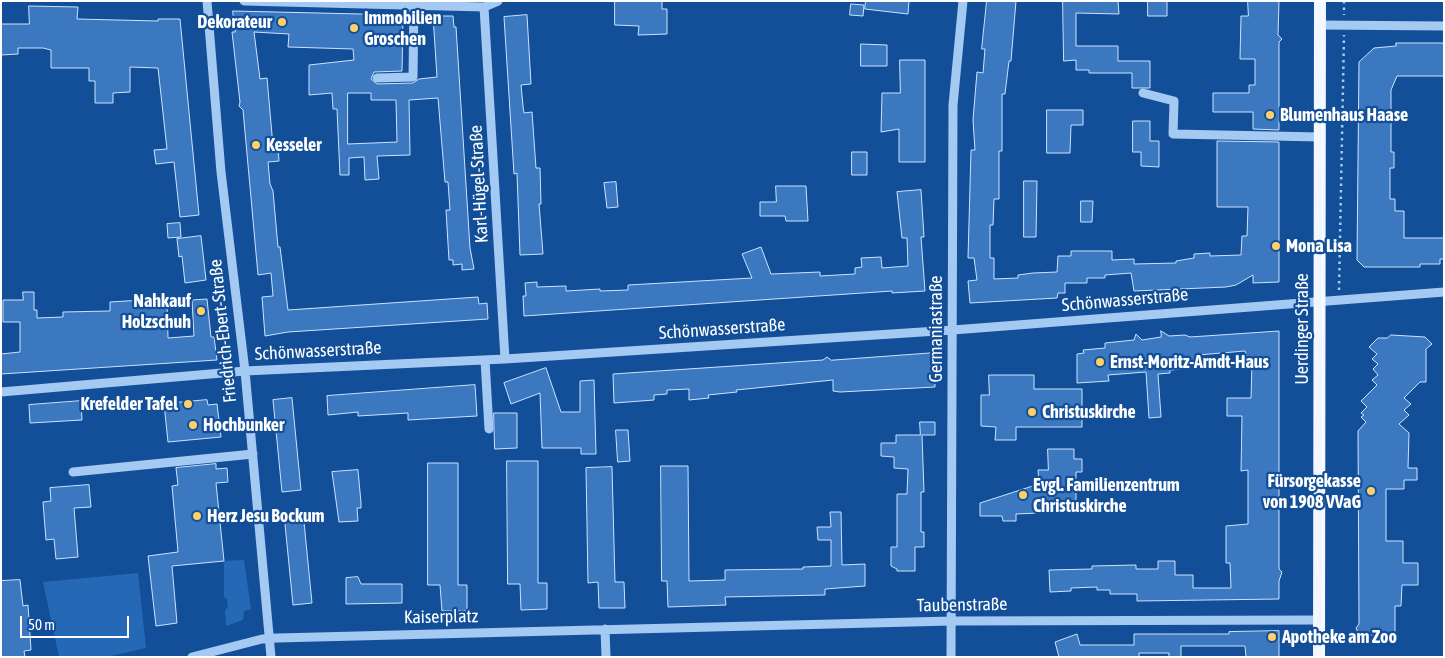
<!DOCTYPE html>
<html>
<head>
<meta charset="utf-8">
<style>
  body { margin:0 }
  #map { position:relative; width:1445px; height:658px; overflow:hidden; background:#124f98; font-family:"Asap Condensed",sans-serif }
  canvas { display:block }
  .frame { position:absolute; inset:0; border:2px solid #fff; pointer-events:none }
  .scale { position:absolute; left:20px; top:616px; width:109px; height:22px; box-sizing:border-box; border:2px solid #fff; border-top:0; padding-left:6px; font-size:15px; line-height:18px; white-space:nowrap; color:#fff; -webkit-text-stroke:4px #124f98; paint-order:stroke }
</style>
</head>
<body>
<div id="map">
<canvas width="1445" height="658"></canvas>
<div class="frame"></div>
<div class="scale">50 m</div>
</div>
<script>
const g = document.querySelector('canvas').getContext('2d');
g.lineJoin = 'round';
function fillPath(path, color) { g.fillStyle = color; g.fill(path, 'evenodd'); }
function stroke(path, color, width, dash) { g.strokeStyle = color; g.lineWidth = width; g.lineCap = dash ? 'butt' : 'round'; g.setLineDash(dash || []); g.stroke(path); }
function drawText(font, color, halo, rows, align = 'center') {
  g.font = font + ' "Asap Condensed",sans-serif'; g.lineWidth = 4.5; g.setLineDash([]); g.textBaseline = 'middle'; g.strokeStyle = halo; g.fillStyle = color; for (const [text, x, y, turn = 0] of rows) {
    g.save(); g.translate(x, y); g.rotate((+turn || 0) * Math.PI / 180); g.textAlign = isNaN(turn) ? turn : align; if (halo) g.strokeText(text, 0, 0); g.fillText(text, 0, 0); g.restore();
  }
}
fillPath(new Path2D(`
  M244,560L251,609L244,611L243,620L226,626L225,610L228,607L227,599L224,597V561Z
  M138,573L146,648L107,657H59L43,582Z`), '#2569b6');
const building = new Path2D(`
  M615,1H662V9H667V34L638,35L639,26L615,25Z
  M866,1H909L908,14L865,9Z
  M987,1H1016L1011,61H1009L1005,94H1002V151H999V199H994L993,225H990V258H994V279L1018,278V275L1033,273L1057,272L1058,256H1071V251H1112V260L1134,259V264L1176,263V261L1194,258V254L1210,253V256L1241,255L1242,236H1247L1248,207H1217V141L1279,142V282L1253,283V275L1236,285L1226,287L1134,291L1131,273L1105,275V278H1087V283H1065V293H1058L1057,298L970,303L968,281L977,280L974,258H968L971,150H975L973,120L977,72L983,73L985,49H982Z
  M1063,1H1118L1119,14L1076,13V46H1118V61H1150V88H1132V73H1089V70H1076V60L1064,61Z
  M1148,1H1167V16H1148Z
  M1248,1H1279L1278,35L1282,39L1279,42V130L1253,129V112H1213V93H1249V85H1255V59H1240L1241,16H1248Z
  M851,4L864,5L863,16L850,15Z
  M29,6L78,7L77,19L158,21V19H180L199,215L180,217L174,162L156,164L154,150L167,149L158,68L130,67V92L113,93V103H95V81H89V68H51V50L43,48H18V54L1,55V24H29Z
  M233,11L403,15L402,71L374,72L371,79L377,84L413,83L419,79L437,77L433,16H453L454,27H456L470,248L474,269L462,270V264L453,265V260H449L446,210H450L448,182H445L438,98L409,100L410,155L377,156L379,179L365,180L364,157L349,158V175H340L337,109H333L332,93L309,95V65L354,60L353,49L288,47L289,34L254,32L260,79L267,78L273,146H278L279,161L268,162L270,184L273,191L278,247H280L288,310L478,297L479,304L487,303L488,319L288,332L265,336L262,297L273,296L271,273L258,275L243,110L239,106L240,102L232,32H235ZM348,93H371V100H396L397,142L348,144Z
  M527,15L531,84L521,85L523,106L524,113L532,112L536,168H540L541,204H539L543,254L520,255L517,173L514,174L504,17Z
  M1396,43H1444V76H1397L1391,90V152H1394V168H1390V199H1395V211H1404V238H1444V259H1440V264H1420V267H1364L1357,260L1359,62L1374,48L1396,46Z
  M861,44L887,45V66H861Z
  M900,60H925V162H899V129L881,132L882,93H900Z
  M1047,110H1083V125H1071L1070,153H1047Z
  M1133,121H1150V141H1159V167L1141,166V152H1133Z
  M852,152H867V175H852Z
  M1024,181H1037L1036,237H1024Z
  M616,182L618,207L607,208L604,183Z
  M776,186H806L808,221H786L785,216H760V202H776Z
  M921,190L924,237H921L925,291L892,293V291L524,316L523,296H526L525,283L537,282V287L566,286V291L600,289V291L628,290V285L752,278L742,254L761,247L771,274L820,272V276L855,274V268L862,267L861,258L881,257L882,268L908,266L907,238H902L897,192Z
  M1081,201H1093L1092,222H1081Z
  M180,223L181,237L168,238L167,224Z
  M201,236L206,280L185,283L182,256L179,257L177,239Z
  M23,292H34V310H37V318L63,317V312L110,311V302L159,299L160,304L167,302L168,338L194,336L192,300L207,299L211,337H214L217,360L1,374V354L20,352V322H3V300H23Z
  M1161,331L1169,336L1185,335L1190,337L1279,331V569L1282,572L1279,581V599L1137,601V594H1110V590H1097V587L1071,588V591L1050,592L1049,570L1092,569V566L1136,565V569H1158V561H1175V575H1193V588H1231L1230,563H1226V526L1248,524V470L1241,471L1242,416H1227V398H1251L1252,362H1248L1245,351L1198,355V363H1191L1190,366H1185L1186,369L1170,370V373L1158,374L1161,417L1149,418L1146,372L1108,375L1109,381L1077,383V354L1084,353L1083,350L1105,348V343L1134,340L1136,334L1142,340L1161,337Z
  M1391,335L1425,337L1432,344L1426,349V382H1420L1404,398L1411,404L1404,410L1409,415L1399,424L1409,433L1408,468H1417V480H1404V489H1386V541H1403V563H1418V585H1402L1401,606H1395V635L1380,637L1374,635H1359L1356,628L1359,624L1358,431L1366,422L1361,417L1364,415L1361,413L1367,407L1361,401L1377,385L1372,380L1378,375L1373,369L1378,364L1372,359L1377,354L1369,347L1378,338H1387Z
  M935,353V387L840,392L833,391V380L736,390L737,392L708,395L709,398L689,400V389L667,390V394L654,395V400L614,403L613,374L823,360L827,357L831,360Z
  M546,368L561,412H580V381L594,380L596,454H581V448H542L540,393L511,404L504,383Z
  M989,375H1034V389H1082V427H1016V440H995L996,427L981,426V395H989Z
  M475,385L477,416L408,420V413L358,416V412L328,415L327,396Z
  M292,398L301,490L282,492L273,400Z
  M207,400L208,405L217,404L221,437L168,442L164,404Z
  M81,401L82,420L30,423L29,405Z
  M494,413H517V448L495,449Z
  M920,422H935V435H922L924,492H921V532H924V547H915V571H897V569L891,566V547H897V494H907L908,469L894,468V457L881,456V443H896V435H920Z
  M616,430H628L630,461L618,462Z
  M1048,449H1074V459H1082V472H1076V505H1038V513L1016,514V521H1003L1002,516H980V503L1039,484L1038,470H1048Z
  M507,461H538V583H547V609L521,610L520,584H508Z
  M428,463H458V585H467V611H442L440,585H428Z
  M216,464V469L227,468L228,482L216,483L224,561L172,566L177,623L156,626L148,556L178,552L172,486L178,485L176,468Z
  M661,466H688L689,581L725,580V570L803,569V567L831,566V540H818L817,527H831L830,512H841L842,565L865,564V586L825,589V595L725,597L726,605L668,607L667,581H662Z
  M612,467L615,582H624L625,608H599L598,582L588,583L586,468Z
  M358,470L361,503V508H357L358,521L339,522L332,472Z
  M89,485L91,507L74,508L78,557L56,559L54,539L46,540L43,502L51,501L50,488Z
  M303,512L312,603L293,605L284,514Z
  M358,577L361,584H402V603L346,604V578Z
  M20,580L23,606L28,605L31,650L24,651L25,657H1V581Z
  M1279,631V657H1246L1245,646H1181V657H1169V653H1139V657H1059L1055,642L1077,634L1080,645H1134V634H1229V632Z`);
fillPath(building, '#3b78c0');
stroke(building, '#cce3fd', 1);
stroke(new Path2D(`
  M1344,1V15
  M1339,290L1344,35`), '#a4c9f3', 2.5, [2.5, 4]);
stroke(new Path2D(`
  M207,1L221,172L245,371L271,657
  M244,1L484,7L498,1
  M484,7L505,359
  M1320,25L1444,26
  M377,78L413,77L414,1
  M1143,93L1174,101L1173,134L1320,137
  M485,360L489,429
  M1,392L245,371L505,359L953,330L1444,292
  M73,472L253,454
  M605,629L606,657
  M192,657L262,639L277,638L951,621L1320,620
  M951,657L953,105L963,1`), '#a4c9f3', 9);
stroke(new Path2D(`
  M1319,657L1320,1`), '#f1f6ff', 12);
stroke(new Path2D(`
  M1322,1L1323,657`), '#fff', 1);
for (const [x, y, r, color] of [
  [282,22,5,"#ffd067"],
  [354,28,5,"#ffd067"],
  [1270,115,5,"#ffd067"],
  [256,145,5,"#ffd067"],
  [1276,246,5,"#ffd067"],
  [201,311,5,"#ffd067"],
  [1100,362,5,"#ffd067"],
  [188,404,5,"#ffd067"],
  [1032,412,5,"#ffd067"],
  [193,425,5,"#ffd067"],
  [1371,491,5,"#ffd067"],
  [1023,495,5,"#ffd067"],
  [197,516,5,"#ffd067"],
  [1272,637,5,"#ffd067"]
]) { const dot = new Path2D(); dot.arc(x, y, r, 0, 2 * Math.PI); g.fillStyle = color; g.fill(dot); stroke(dot, '#124f98', 2); }
drawText('bold 18px', '#fff', '#124f98', [
  ["Immobilien",364,18],
  ["Groschen",364,39],
  ["Dekorateur",272,22,"right"],
  ["Blumenhaus Haase",1280,115],
  ["Kesseler",266,145],
  ["Mona Lisa",1286,246],
  ["Nahkauf",191,301,"right"],
  ["Holzschuh",191,322,"right"],
  ["Ernst-Moritz-Arndt-Haus",1110,362],
  ["Krefelder Tafel",178,404,"right"],
  ["Christuskirche",1042,412],
  ["Hochbunker",203,425],
  ["Fürsorgekasse",1361,481,"right"],
  ["von 1908 VVaG",1361,502,"right"],
  ["Evgl. Familienzentrum",1033,485],
  ["Christuskirche",1033,506],
  ["Herz Jesu Bockum",207,516],
  ["Apotheke am Zoo",1282,637]
], 'left');
drawText('18px', '#fff', '#124f98', [
  ["Karl-Hügel-Straße",479,184,-93],
  ["Schönwasserstraße",1125,300,-5],
  ["Schönwasserstraße",722,329,-4],
  ["Germaniastraße",936,329,-90],
  ["Uerdinger Straße",1302,329,-90],
  ["Friedrich-Ebert-Straße",223,331,-96],
  ["Schönwasserstraße",318,351,-3],
  ["Taubenstraße",962,605,-1],
  ["Kaiserplatz",441,617,-1]
]);
</script>
</body>
</html>
